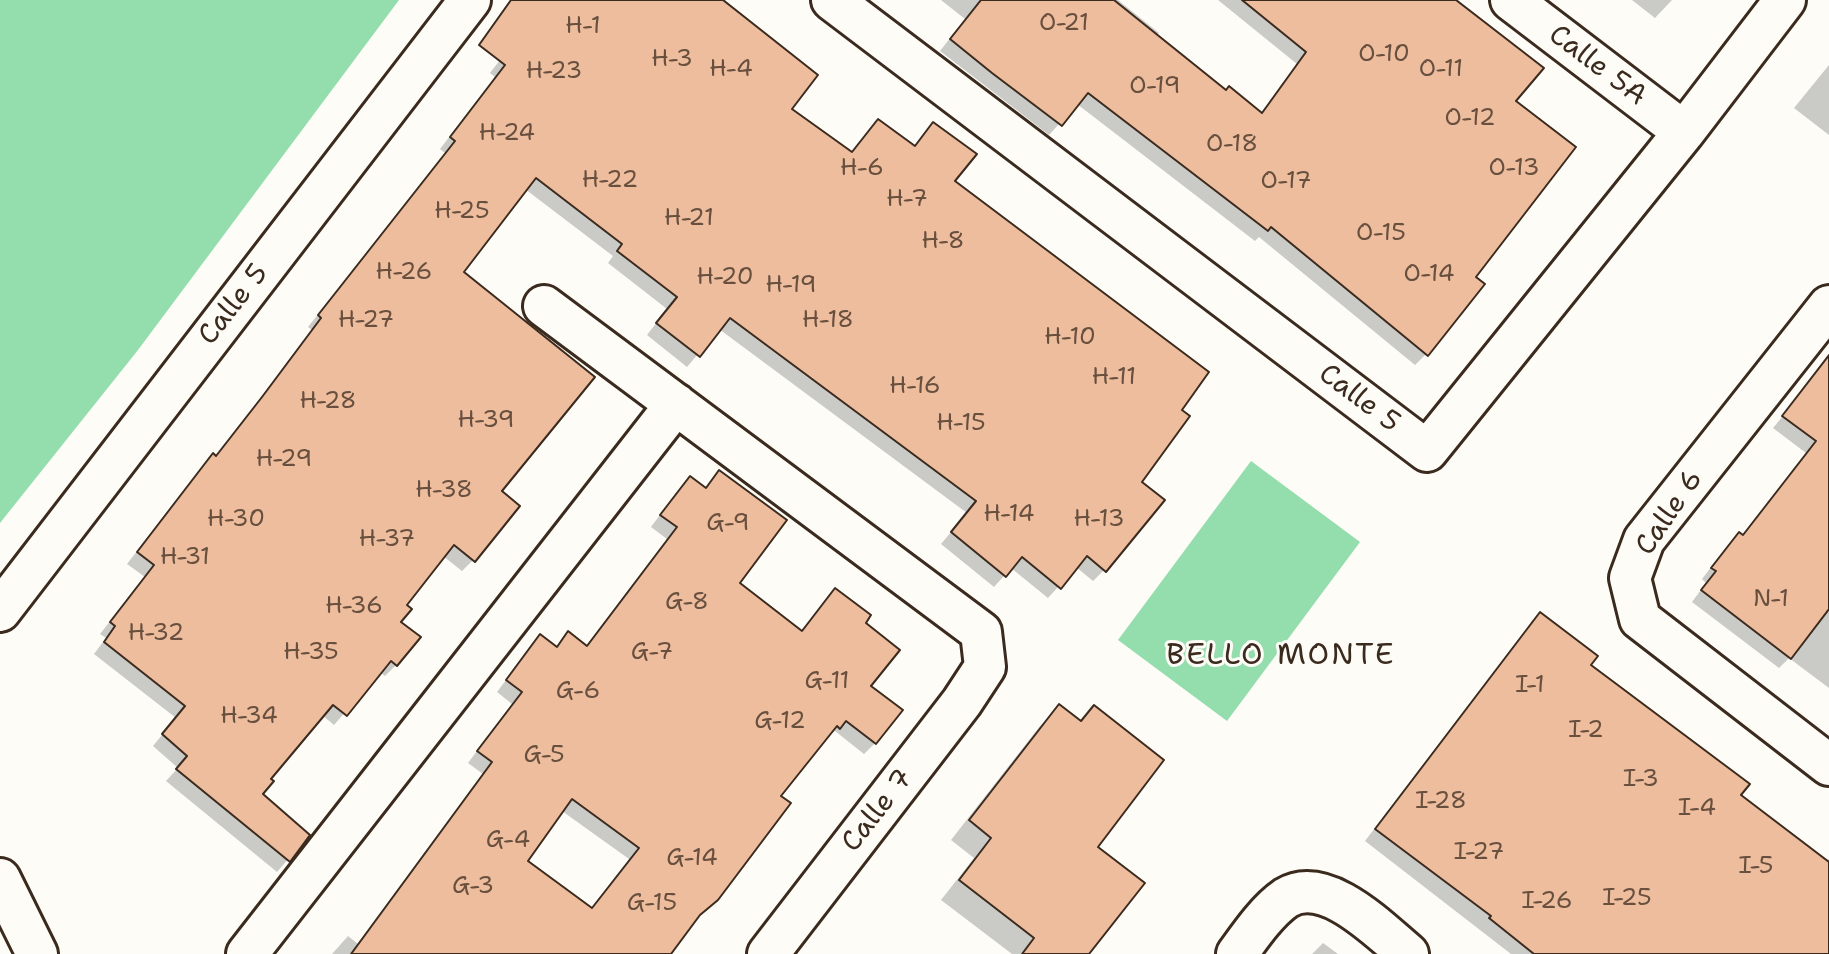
<!DOCTYPE html>
<html>
<head>
<meta charset="utf-8">
<style>
  body { margin:0 }
  canvas { display:block; background:#fdfcf7 }
</style>
</head>
<body>
<canvas width="1829" height="954"></canvas>
<script>
const g = document.querySelector('canvas').getContext('2d');
g.lineJoin = 'round';
function fillPath(path, color) { g.fillStyle = color; g.fill(path, 'evenodd'); }
function stroke(path, color, width, dash) { g.strokeStyle = color; g.lineWidth = width; g.lineCap = dash ? 'butt' : 'round'; g.setLineDash(dash || []); g.stroke(path); }
function drawText(font, color, halo, rows, align = 'center') {
  g.font = font + ' "Shantell Sans",sans-serif'; g.lineWidth = 6; g.setLineDash([]); g.textBaseline = 'middle'; g.strokeStyle = halo; g.fillStyle = color; for (const [text, x, y, turn = 0] of rows) {
    g.save(); g.translate(x, y); g.rotate((+turn || 0) * Math.PI / 180); g.textAlign = isNaN(turn) ? turn : align; if (halo) g.strokeText(text, 0, 0); g.fillText(text, 0, 0); g.restore();
  }
}
fillPath(new Path2D(`
  M0,0H399L138,350L0,523Z
  M1251,461L1360,542L1227,721L1118,640Z`), '#94ddac');
fillPath(new Path2D(`
  M546,0H726L723,3L789,109L851,154L878,122L913,147L933,125L953,182L1179,410L1140,482L1104,570L1093,581L1076,567L1048,598L1011,568L994,587L941,544L967,513L719,329L687,367L647,335L667,309L608,263L613,256L525,189L462,273L499,491L473,560L462,571L443,556L405,605L398,622L396,665L385,676L380,672L334,725L322,715L268,779L260,794L308,836L277,872L166,781L178,768L153,746L176,718L94,654L106,638L100,634L145,577L127,564L202,467L215,457L252,411L312,330L308,327L445,153L440,149L495,77L490,73Z
  M941,0H1118L1159,33L1156,37L1226,92L1261,114L1297,64L1218,0H1408L1513,102L1474,277L1426,354L1415,365L1259,237L1255,241L1077,104L1049,135L940,51L965,19Z
  M1632,0H1672L1655,18Z
  M1829,65V135L1794,108Z
  M1816,376L1829,386V688L1789,658L1779,668L1692,602L1706,583L1702,579L1728,545L1739,534L1742,536L1806,453L1773,428Z
  M719,473L737,583L800,632L835,591L863,624L875,743L864,754L835,731L826,737L778,796L667,954H332L348,936L358,944L483,774L468,763L512,704L497,692L530,648L541,637L555,648L568,634L585,647L667,539L651,527L679,489L690,478L704,489ZM562,811L629,859L591,909L525,861Z
  M1529,626L1588,666L1739,795L1825,861L1829,859V954H1511L1365,841Z
  M1059,707L1079,722L1094,708L1095,847L1087,954H1012L941,900L974,858L951,840L1040,726Z
  M1323,943L1338,954H1312Z`), '#0003');
const building = new Path2D(`
  M511,0H723L818,75L792,109L852,152L878,119L915,146L933,122L977,154L955,181L1209,372L1182,410L1190,416L1142,482L1165,500L1106,572L1087,556L1061,589L1022,557L1006,577L951,532L976,501L730,318L700,357L656,323L677,297L617,251L622,244L536,178L464,272L595,377L502,491L520,506L475,562L454,545L407,605L412,609L401,622L421,637L397,666L391,661L347,716L333,705L271,779L274,781L263,794L310,835L290,862L176,769L187,756L162,734L185,706L104,642L115,626L110,622L154,565L137,552L213,453L216,456L262,397L321,318L318,315L455,141L450,137L505,65L479,45Z
  M981,0H1114L1226,90L1229,86L1262,113L1306,52L1242,0H1456L1544,68L1516,101L1576,147L1476,277L1485,284L1428,356L1271,227L1268,231L1088,93L1062,126L992,73L950,39Z
  M1829,355V609L1791,659L1701,590L1716,571L1711,568L1739,532L1743,535L1816,441L1782,416Z
  M719,470L787,520L740,583L802,631L835,588L871,615L866,623L900,650L871,686L903,710L876,744L846,721L840,729L837,726L781,796L791,803L718,900L700,915L671,954H351L492,762L477,751L522,692L506,680L540,634L557,647L568,631L587,646L677,527L660,515L690,476L706,488ZM572,799L639,848L592,908L528,861Z
  M1540,612L1598,656L1591,665L1750,784L1741,795L1829,862V954H1534L1489,918L1491,916L1375,829Z
  M1059,704L1081,721L1094,705L1164,760L1098,847L1145,883L1089,954H1022L1034,938L959,880L991,838L969,820Z`);
fillPath(building, '#edbd9e');
stroke(building, '#3b2a1e', 2);
const street = new Path2D(`
  M832,0L1427,451L1684,132L1785,0
  M1511,0L1684,132
  M544,306L981,632L985,667L962,702L768,954
  M1829,306L1644,540L1630,578L1640,619L1829,765
  M0,611L470,0
  M0,879L37,954
  M247,954L676,404
  M1237,954C1250,936 1267,911 1286,898C1326,874 1380,931 1408,954`);
stroke(street, '#3b2a1e', 46);
stroke(street, '#fdfcf7', 40);
drawText('24px', '#684f3e', null, [
  ["O-21",1064,24],
  ["H-1",583,27],
  ["O-10",1384,55],
  ["H-3",672,60],
  ["H-4",731,70],
  ["O-11",1441,70],
  ["H-23",554,72],
  ["O-19",1155,87],
  ["O-12",1470,119],
  ["H-24",507,134],
  ["O-18",1232,145],
  ["H-6",862,169],
  ["O-13",1514,169],
  ["H-22",610,181],
  ["O-17",1286,182],
  ["H-7",907,200],
  ["H-25",462,212],
  ["H-21",689,219],
  ["O-15",1381,234],
  ["H-8",943,242],
  ["H-26",404,273],
  ["O-14",1429,275],
  ["H-20",725,278],
  ["H-19",791,286],
  ["H-27",366,321],
  ["H-18",828,321],
  ["H-10",1070,338],
  ["H-11",1114,378],
  ["H-16",915,387],
  ["H-28",328,402],
  ["H-39",486,421],
  ["H-15",961,424],
  ["H-29",284,460],
  ["H-38",444,491],
  ["H-14",1009,515],
  ["H-30",236,520],
  ["H-13",1099,520],
  ["G-9",728,524],
  ["H-37",387,540],
  ["H-31",185,558],
  ["N-1",1771,600],
  ["G-8",687,603],
  ["H-36",354,607],
  ["H-32",156,634],
  ["H-35",311,653],
  ["G-7",652,653],
  ["G-11",827,682],
  ["I-1",1530,686],
  ["G-6",578,692],
  ["H-34",249,717],
  ["G-12",780,722],
  ["I-2",1586,731],
  ["G-5",544,756],
  ["I-3",1641,780],
  ["I-28",1441,802],
  ["I-4",1697,809],
  ["G-4",508,841],
  ["I-27",1479,853],
  ["G-14",692,859],
  ["I-5",1756,867],
  ["G-3",473,887],
  ["I-25",1627,899],
  ["I-26",1547,902],
  ["G-15",652,904]
]);
drawText('28px', '#3b2a1e', '#fdfcf7', [
  ["Calle 5A",1597,66,37],
  ["Calle 5",234,305,-52],
  ["Calle 5",1359,399,37],
  ["Calle 6",1670,513,-56],
  ["Calle 7",878,811,-52]
]);
g.letterSpacing = '2px';
drawText('30px', '#3b2a1e', '#fdfcf7', [
  ["BELLO MONTE",1281,656]
]);
g.letterSpacing = '0px';
</script>
</body>
</html>
